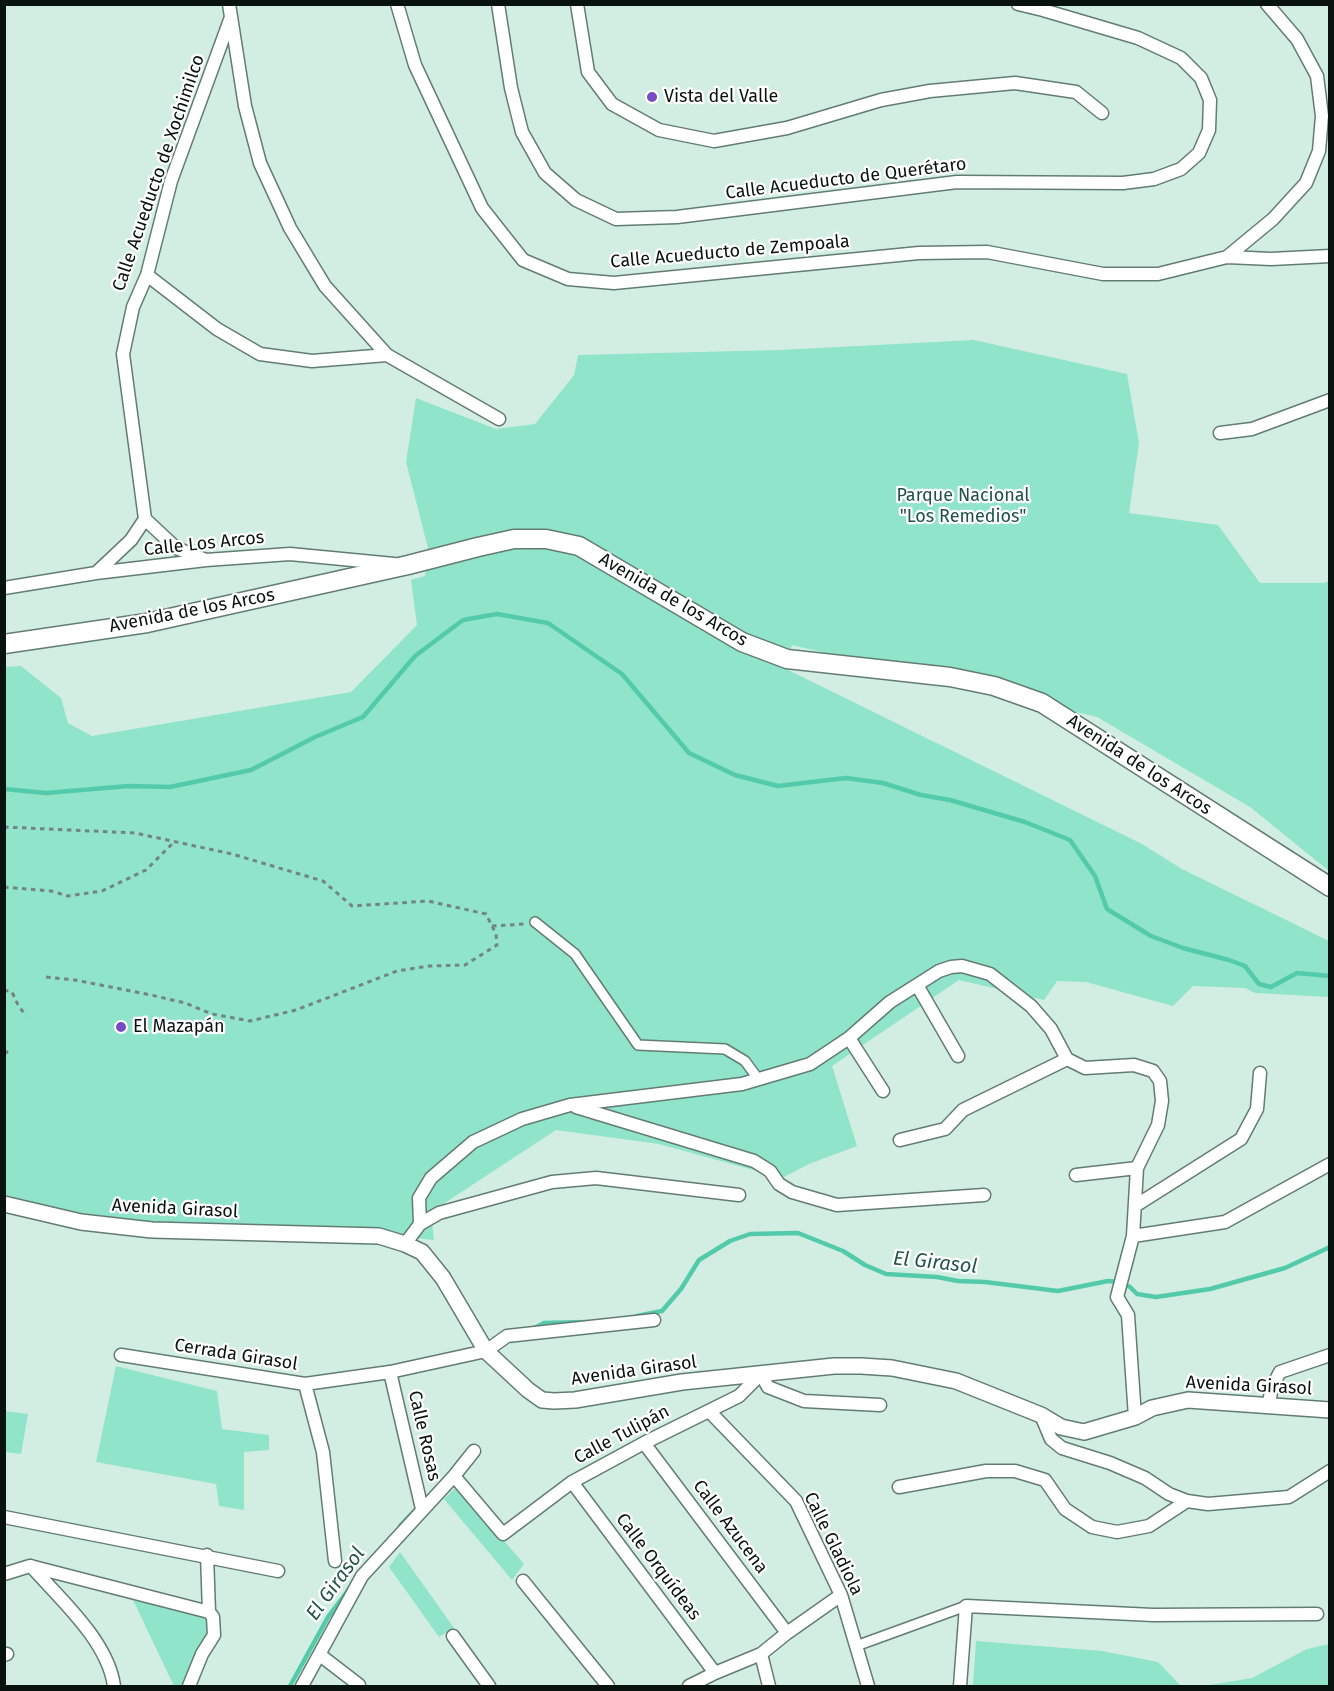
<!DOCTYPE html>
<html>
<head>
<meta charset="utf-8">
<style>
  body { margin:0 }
  #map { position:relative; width:1334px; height:1691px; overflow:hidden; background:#d2eee3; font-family:"Fira Sans",sans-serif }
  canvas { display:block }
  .frame { position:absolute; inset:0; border:6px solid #08120f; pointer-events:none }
</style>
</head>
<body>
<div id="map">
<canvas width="1334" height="1691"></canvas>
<div class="frame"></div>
</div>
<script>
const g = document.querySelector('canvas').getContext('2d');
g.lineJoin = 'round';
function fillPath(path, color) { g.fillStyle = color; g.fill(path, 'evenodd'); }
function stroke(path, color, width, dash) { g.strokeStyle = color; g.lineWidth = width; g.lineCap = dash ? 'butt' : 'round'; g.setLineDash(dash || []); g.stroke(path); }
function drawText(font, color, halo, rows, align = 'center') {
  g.font = font + ' "Fira Sans",sans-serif'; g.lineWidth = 4.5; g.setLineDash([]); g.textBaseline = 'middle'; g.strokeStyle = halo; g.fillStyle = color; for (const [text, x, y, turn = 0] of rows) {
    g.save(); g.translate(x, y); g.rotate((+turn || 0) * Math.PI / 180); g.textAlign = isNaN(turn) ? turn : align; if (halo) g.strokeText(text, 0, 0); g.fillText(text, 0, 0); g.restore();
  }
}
fillPath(new Path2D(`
  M974,340L1127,374L1139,443L1129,513L1218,525L1260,583H1324L1329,581V871L1250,807L1097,717L792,645L784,668L1142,844L1182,869L1329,941V997L1255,993L1245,988L1193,986L1173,1006L1086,982L1057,981L1044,1000L959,980L832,1066L857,1146L809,1164L782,1178L659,1144L556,1130L431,1212L434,1240L353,1232L169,1223L74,1214L5,1195L4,667L21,666L61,698L68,723L92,736L351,692L417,625L411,580L425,576L429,552L406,462L416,398L496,429L535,424L574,375L578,355L780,350Z
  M116,1366L217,1391L222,1429L269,1435V1450L244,1452V1510L219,1506L216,1484L96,1462Z
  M5,1411L28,1414L21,1454L5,1452Z
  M457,1486L524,1564L512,1580L444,1499Z
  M400,1552L454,1628L439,1637L389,1567Z
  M133,1600L208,1617L212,1633L183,1686H174Z
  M976,1641L1102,1651L1158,1662L1181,1686H973Z
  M1329,1644V1686H1203L1252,1678L1307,1649Z`), '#90e4c9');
stroke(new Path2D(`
  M4,789L46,793L129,786L170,787L251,770L315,737L363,717L415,656L463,620L497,614L548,623L622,674L689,753L735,775L778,786L846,778L883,783L921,795L950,800L1025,822L1070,840L1095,876L1107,909L1151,936L1183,948L1229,960L1245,966L1259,984L1271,987L1297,973L1330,976
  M637,1316L662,1311L681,1289L699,1260L730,1241L750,1234L798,1233L843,1251L865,1265L886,1274L937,1277L958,1281L985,1282L1058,1291L1108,1281L1120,1282L1130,1287L1137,1294L1156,1297L1210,1289L1285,1268L1330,1247
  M531,1330L544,1323L587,1322
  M400,1526L417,1508
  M290,1686L328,1617L349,1589`), '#53cbaa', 4.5);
const pedestrian = new Path2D(`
  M535,922L575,954L638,1045L725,1049L745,1061L759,1080
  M856,1646L966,1606`);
const minor = new Path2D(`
  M229,4L245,106L260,163L290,228L325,286L387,355L499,419
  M397,4L415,65L482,208L523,260L568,279L614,283L919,253L987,252L1103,274H1158L1227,257L1271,259L1330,256
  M498,4L511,88L522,132L545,173L576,200L616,219L677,217L957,182L1123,183L1154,179L1181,169L1199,153L1209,130L1210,100L1201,78L1181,58L1138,38L1043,10L1018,4
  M577,4L588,72L612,104L659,130L714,141L787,128L881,100L930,91L1015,83L1076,92L1102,113
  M1227,257L1273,219L1306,183L1319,151L1322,116L1317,76L1297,39L1267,4
  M147,275L217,329L260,354L312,361L387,355
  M1220,433L1252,429L1330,400
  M206,560L176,548L145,519L123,354L133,307L147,275L171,181L231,17
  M96,573L131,540L145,519
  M4,588L96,573L206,560L290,554L394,564
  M917,985L958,1056
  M849,1038L883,1091
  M576,1107L754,1161L770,1171L779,1184L792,1192L837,1205L984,1195
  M900,1140L945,1129L963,1110L1067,1059
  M1076,1175L1137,1168
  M1135,1206L1241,1139L1257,1109L1260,1073
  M420,1224L419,1198L431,1178L473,1142L522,1119L570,1105L742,1084L810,1064L849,1038L890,1002L939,971L951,967L962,966L990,974L1031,1006L1051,1029L1067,1059L1085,1068L1134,1065L1153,1071L1160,1081L1162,1101L1158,1125L1137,1168L1133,1236L1117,1297L1128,1315L1135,1417
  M1133,1236L1225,1222L1330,1164
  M405,1244L420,1224L439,1213L552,1182L596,1178L739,1195
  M121,1355L305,1384L390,1372L486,1351L507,1336L654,1320
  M390,1372L422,1509
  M305,1384L323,1452L335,1561
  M1268,1405L1273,1385L1280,1372L1330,1355
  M709,1411L796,1501L841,1595L868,1686
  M1041,1415L1051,1439L1062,1448L1110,1463L1145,1478L1169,1494L1187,1501L1208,1504L1289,1497L1330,1471
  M644,1443L787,1633
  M454,1476L503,1534L572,1482L644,1443L739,1396L761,1374L768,1387L804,1401L880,1405
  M572,1482L715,1673
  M899,1487L986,1471H1015L1045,1480L1065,1509L1092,1527L1117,1532L1149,1526L1187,1501
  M4,1517L278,1571
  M207,1555L209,1612
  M31,1566C60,1599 108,1641 114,1686
  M4,1574L30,1566L209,1612L213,1617L214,1635L202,1654L189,1686
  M523,1581L608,1686
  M453,1636L489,1686
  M761,1654L769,1686
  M4,1655L7,1654
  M320,1655L359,1685
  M302,1686L362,1576L454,1476L474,1451
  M689,1686L715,1673L761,1654L787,1633L841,1595
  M960,1686L966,1606L1153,1615L1317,1614`);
const tertiary = new Path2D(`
  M4,1204L81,1222L152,1230L379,1236L405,1244L422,1252L443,1278L486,1351L528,1390L542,1400L554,1401L575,1400L682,1382L834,1366H861L892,1368L956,1381L1041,1415L1061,1427L1084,1432L1135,1417L1152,1408L1188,1400L1330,1410`);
const secondary = new Path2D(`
  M4,644L147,623L408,565L478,547L514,539H546L579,546L742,642L787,659L950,677L994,686L1042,703L1330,887`);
stroke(pedestrian, '#637c73', 12);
stroke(minor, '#637c73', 15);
stroke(tertiary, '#637c73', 18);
stroke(secondary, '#637c73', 21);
stroke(new Path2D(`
  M4,827L135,833L232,854L323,881L352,906L428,901L486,914L496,934L497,945L465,965L429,966L397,971L296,1010L250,1021L212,1014L185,1003L151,995L75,980L45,977
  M4,887L51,891L68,896L102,891L146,870L174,842
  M492,926L525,924
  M4,990L12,992L18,1005L26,1016
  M4,1051L12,1054`), '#72857e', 3, [4.5, 4.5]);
stroke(pedestrian, '#fff', 9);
stroke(minor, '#fff', 12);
stroke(tertiary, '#fff', 15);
stroke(secondary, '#fff', 18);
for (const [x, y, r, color] of [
  [652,97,6,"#774cc5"],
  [121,1027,6,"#774cc5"]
]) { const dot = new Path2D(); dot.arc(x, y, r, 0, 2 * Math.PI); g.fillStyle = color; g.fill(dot); stroke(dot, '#fff', 2); }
drawText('18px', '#08120f', '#fff', [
  ["Vista del Valle",664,97],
  ["El Mazapán",133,1027]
], 'left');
drawText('18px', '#08120f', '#fff', [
  ["Calle Acueducto de Xochimilco",159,173,-71],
  ["Calle Acueducto de Querétaro",846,179,-7],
  ["Calle Acueducto de Zempoala",730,252,-5],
  ["Calle Los Arcos",204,544,-6],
  ["Avenida de los Arcos",673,600,30],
  ["Avenida de los Arcos",192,611,-11],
  ["Avenida de los Arcos",1139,765,33],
  ["Avenida Girasol",175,1209,3],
  ["Cerrada Girasol",236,1355,9],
  ["Avenida Girasol",634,1371,-8],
  ["Avenida Girasol",1249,1386,3],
  ["Calle Tulipán",622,1435,-28],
  ["Calle Rosas",424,1436,77],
  ["Calle Azucena",730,1527,53],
  ["Calle Gladiola",833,1544,64],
  ["Calle Orquídeas",658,1567,53]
]);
drawText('18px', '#1f5243', '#fff', [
  ["Parque Nacional",963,496],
  ["\"Los Remedios\"",963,517]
]);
drawText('italic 20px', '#245648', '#fff', [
  ["El Girasol",935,1263,6],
  ["El Girasol",336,1584,-54]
]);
</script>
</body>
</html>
